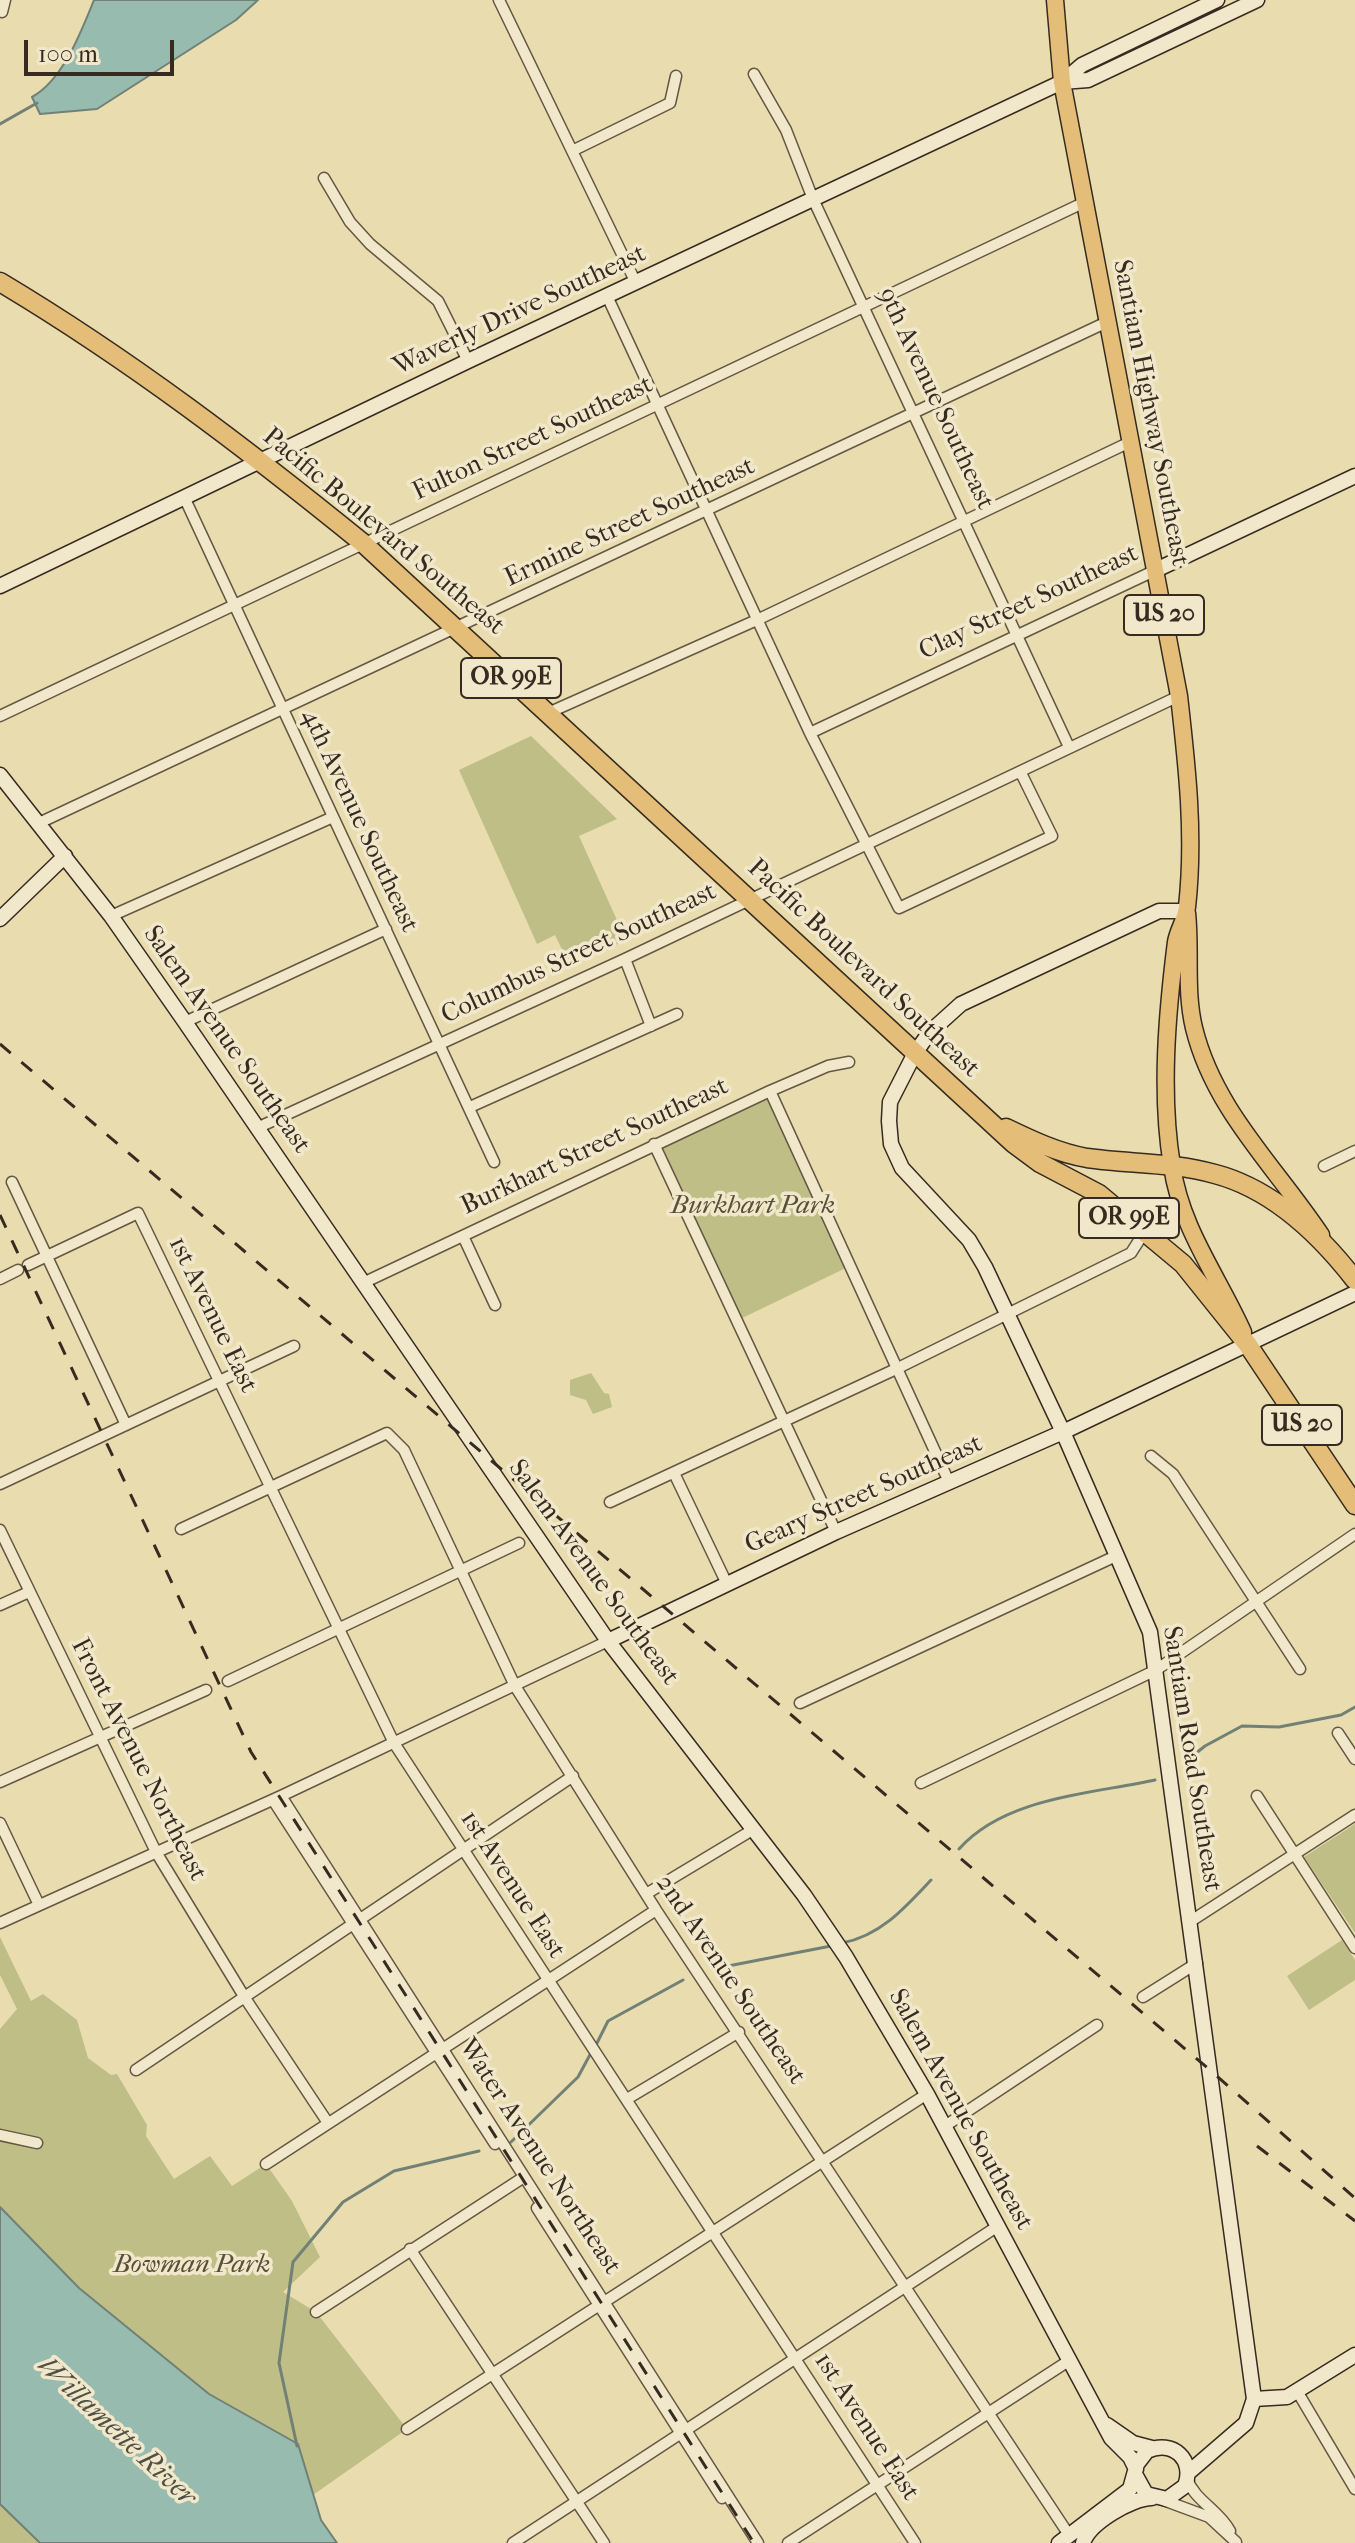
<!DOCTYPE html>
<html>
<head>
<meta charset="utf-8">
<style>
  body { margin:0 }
  #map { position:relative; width:1355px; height:2543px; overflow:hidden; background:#e9dcaf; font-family:"IM FELL French Canon",serif }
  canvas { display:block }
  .scale { position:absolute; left:24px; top:40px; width:150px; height:36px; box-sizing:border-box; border:4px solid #372b21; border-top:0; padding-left:10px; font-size:24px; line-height:28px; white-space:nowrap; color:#372b21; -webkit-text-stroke:6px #f1e8cb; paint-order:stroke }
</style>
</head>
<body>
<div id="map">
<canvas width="1355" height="2543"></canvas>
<div class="scale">100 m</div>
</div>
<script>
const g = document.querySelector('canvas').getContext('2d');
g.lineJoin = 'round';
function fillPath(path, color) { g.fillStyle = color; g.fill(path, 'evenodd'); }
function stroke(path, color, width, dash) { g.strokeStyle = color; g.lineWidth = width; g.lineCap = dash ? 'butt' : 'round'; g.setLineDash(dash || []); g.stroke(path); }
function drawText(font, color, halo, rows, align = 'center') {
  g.font = font + ' "IM FELL French Canon",serif'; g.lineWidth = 7; g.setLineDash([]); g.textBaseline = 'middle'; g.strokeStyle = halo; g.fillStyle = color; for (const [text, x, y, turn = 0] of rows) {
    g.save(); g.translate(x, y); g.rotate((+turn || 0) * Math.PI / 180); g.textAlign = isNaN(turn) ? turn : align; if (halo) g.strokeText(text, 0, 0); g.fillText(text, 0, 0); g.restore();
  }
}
fillPath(new Path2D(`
  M531,736L617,819L579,836L626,940L570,966L555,935L537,944L459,770Z
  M770,1091L850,1266L736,1321L654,1144Z
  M591,1373L604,1393L609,1394L612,1407L593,1414L586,1400L570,1395V1380Z
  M1355,1824V1933L1304,1857Z
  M0,1937L31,2001L43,1994L77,2020L88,2058L111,2075L117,2074L147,2125L146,2136L174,2179L210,2156L232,2186L266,2164L292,2201L320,2257L283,2292L316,2312L407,2429L313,2495L298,2444L209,2394L79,2288L0,2207V2029L17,2009L0,1975Z
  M1342,1940L1355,1960V1980L1309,2010L1287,1976Z
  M0,2504L40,2543H0Z`), '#bebe86');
const water = new Path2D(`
  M94,0H258L236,20L97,109L40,114L32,97C63,80 81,32 94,0Z
  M0,2207L79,2288L209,2394L298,2444L321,2520L337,2543H40L0,2504Z`);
fillPath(water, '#97bbae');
stroke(water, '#718176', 2);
stroke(new Path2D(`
  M0,124L37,103
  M1190,1758L1205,1746L1242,1726L1279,1727L1341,1715L1355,1707
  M959,1849C1005,1797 1091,1794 1155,1780
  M842,1943C880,1936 905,1908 931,1880
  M728,1966L831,1946
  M596,2045L608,2021L683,1980
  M511,2142L578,2077L592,2051
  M297,2446L279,2363L293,2262L343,2202L394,2171L479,2151`), '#718176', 3);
const street = new Path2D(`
  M499,0L636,283
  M2,12L5,0
  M754,74L786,130L813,199L1069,747
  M572,151L670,103L676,76
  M324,178L350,222L370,244L438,301L468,361
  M607,296L810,733L899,908L1052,836L1021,773
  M185,499L494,1162
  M548,713L759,619L1130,442
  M0,716L1085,202
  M810,733L1156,570
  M39,823L1107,322
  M111,916L333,817
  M625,959L651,1026
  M185,1022L386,929
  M770,1091L949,1482
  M470,1107L677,1014
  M257,1128L625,959L1179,696
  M654,1144L836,1532
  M1324,1166L1355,1151
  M12,1182L126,1425
  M463,1236L495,1305
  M28,1265L138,1213L394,1743L915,2543
  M0,1279L18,1270
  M363,1283L770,1091L828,1066L849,1062
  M1151,1456L1173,1474L1300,1669
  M674,1473L727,1584
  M0,1484L294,1346
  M610,1502L896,1369L1131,1253L1145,1231
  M181,1529L387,1433L404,1450L515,1686L656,1910L1069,2535
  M0,1530L156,1852L245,1998L328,2123
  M0,1605L29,1592
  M228,1681L519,1543
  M800,1703L1118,1555
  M1338,1733L1355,1759
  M0,1782L206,1690
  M921,1783L1156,1670L1355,1534
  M281,1796L758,2543
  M1257,1796L1355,1948
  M273,1800L495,2144
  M0,1823L39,1905
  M646,1894L754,1829
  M1191,1921L1355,1815
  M0,1923L281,1796L608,1641
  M1143,1997L1197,1963
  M136,2070L573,1776
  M627,2099L739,2032
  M945,2126L1097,2025
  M0,2135L37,2143
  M266,2164L656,1910
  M537,2208L722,2498
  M410,2249L604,2543
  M316,2312L524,2177
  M1297,2391L1355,2489
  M407,2429L927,2094
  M1187,2479C1195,2501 1219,2510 1230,2531
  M1163,2500L1209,2517L1236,2542
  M513,2543L998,2226
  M788,2543L1070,2360`);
const secondary = new Path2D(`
  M1062,82L1088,80L1257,0
  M1156,570L1355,476
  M0,586L468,361L1062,82L1082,65L1217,0
  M0,775L111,916L185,1022L608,1641L804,1895L846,1957L927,2094L1111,2438L1130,2457L1136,2469
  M1187,911H1159L961,1004L930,1032L915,1053L890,1102L889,1121L891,1144L902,1168L969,1240L985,1267L1063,1432L1150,1632L1254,2399L1246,2423L1188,2473
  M0,919L65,856
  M608,1641L836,1532L1063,1432L1355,1293
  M1254,2399L1287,2397L1355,2355
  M1107,2425L1133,2443L1152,2448
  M1059,2543L1130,2489L1137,2464L1147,2451C1173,2439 1195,2460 1185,2486L1167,2499L1146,2494L1136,2476
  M1083,2543C1089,2523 1132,2498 1152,2498`);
const primary = new Path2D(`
  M1055,0L1062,82L1179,696C1187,766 1195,836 1187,907C1186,919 1178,930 1176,942C1167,1014 1160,1093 1172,1166C1181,1229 1218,1276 1243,1332
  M1187,913C1191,951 1185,991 1194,1028C1214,1110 1276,1167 1321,1235`);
const highway = new Path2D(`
  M0,282C129,359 247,449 364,544L1013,1143L1040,1163L1099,1194L1183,1264L1248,1345L1355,1505
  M1006,1128C1031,1140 1058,1153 1087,1158C1129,1164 1173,1162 1215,1174C1272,1189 1320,1235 1355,1280`);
stroke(street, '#645744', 13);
stroke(secondary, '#372b21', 17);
stroke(primary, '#372b21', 19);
stroke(highway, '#372b21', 21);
stroke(street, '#f1e8cb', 10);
stroke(secondary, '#f1e8cb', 14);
stroke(primary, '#e4be78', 16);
stroke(highway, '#e4be78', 18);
stroke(new Path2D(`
  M0,1044L1210,2070L1355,2198
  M0,1215L251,1752L754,2543
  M1257,2146L1355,2221`), '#372b21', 3, [14, 14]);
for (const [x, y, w] of [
  [1164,615,80],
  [511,678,100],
  [1129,1218,100],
  [1302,1425,80]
]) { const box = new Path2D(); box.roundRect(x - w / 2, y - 20, w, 40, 6); g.fillStyle = '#f1e8cb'; g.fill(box); stroke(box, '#372b21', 2); }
drawText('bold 24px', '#372b21', null, [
  ["US 20",1164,615],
  ["OR 99E",511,678],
  ["OR 99E",1129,1218],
  ["US 20",1302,1425]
]);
drawText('26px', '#372b21', '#f1e8cb', [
  ["Waverly Drive Southeast",520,311,-25],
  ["9th Avenue Southeast",935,399,65],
  ["Santiam Highway Southeast",1150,413,79],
  ["Fulton Street Southeast",533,439,-25],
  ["Ermine Street Southeast",630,523,-25],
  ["Pacific Boulevard Southeast",383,532,40],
  ["Clay Street Southeast",1029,603,-25],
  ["4th Avenue Southeast",359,821,65],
  ["Columbus Street Southeast",579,954,-25],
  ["Pacific Boulevard Southeast",863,969,43],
  ["Salem Avenue Southeast",226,1040,55],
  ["Burkhart Street Southeast",595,1147,-25],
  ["1st Avenue East",212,1315,64],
  ["Geary Street Southeast",864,1495,-24],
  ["Salem Avenue Southeast",593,1573,54],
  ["Santiam Road Southeast",1191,1759,81],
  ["Front Avenue Northeast",138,1760,63],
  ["1st Avenue East",512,1885,57],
  ["2nd Avenue Southeast",730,1980,56],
  ["Salem Avenue Southeast",960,2110,61],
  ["Water Avenue Northeast",539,2157,57],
  ["1st Avenue East",866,2427,57]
]);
drawText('italic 26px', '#59503a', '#f1e8cb', [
  ["Burkhart Park",753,1207],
  ["Bowman Park",192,2266]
]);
drawText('italic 28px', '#4f4f44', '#f1e8cb', [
  ["Willamette River",116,2432,43]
]);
</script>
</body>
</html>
